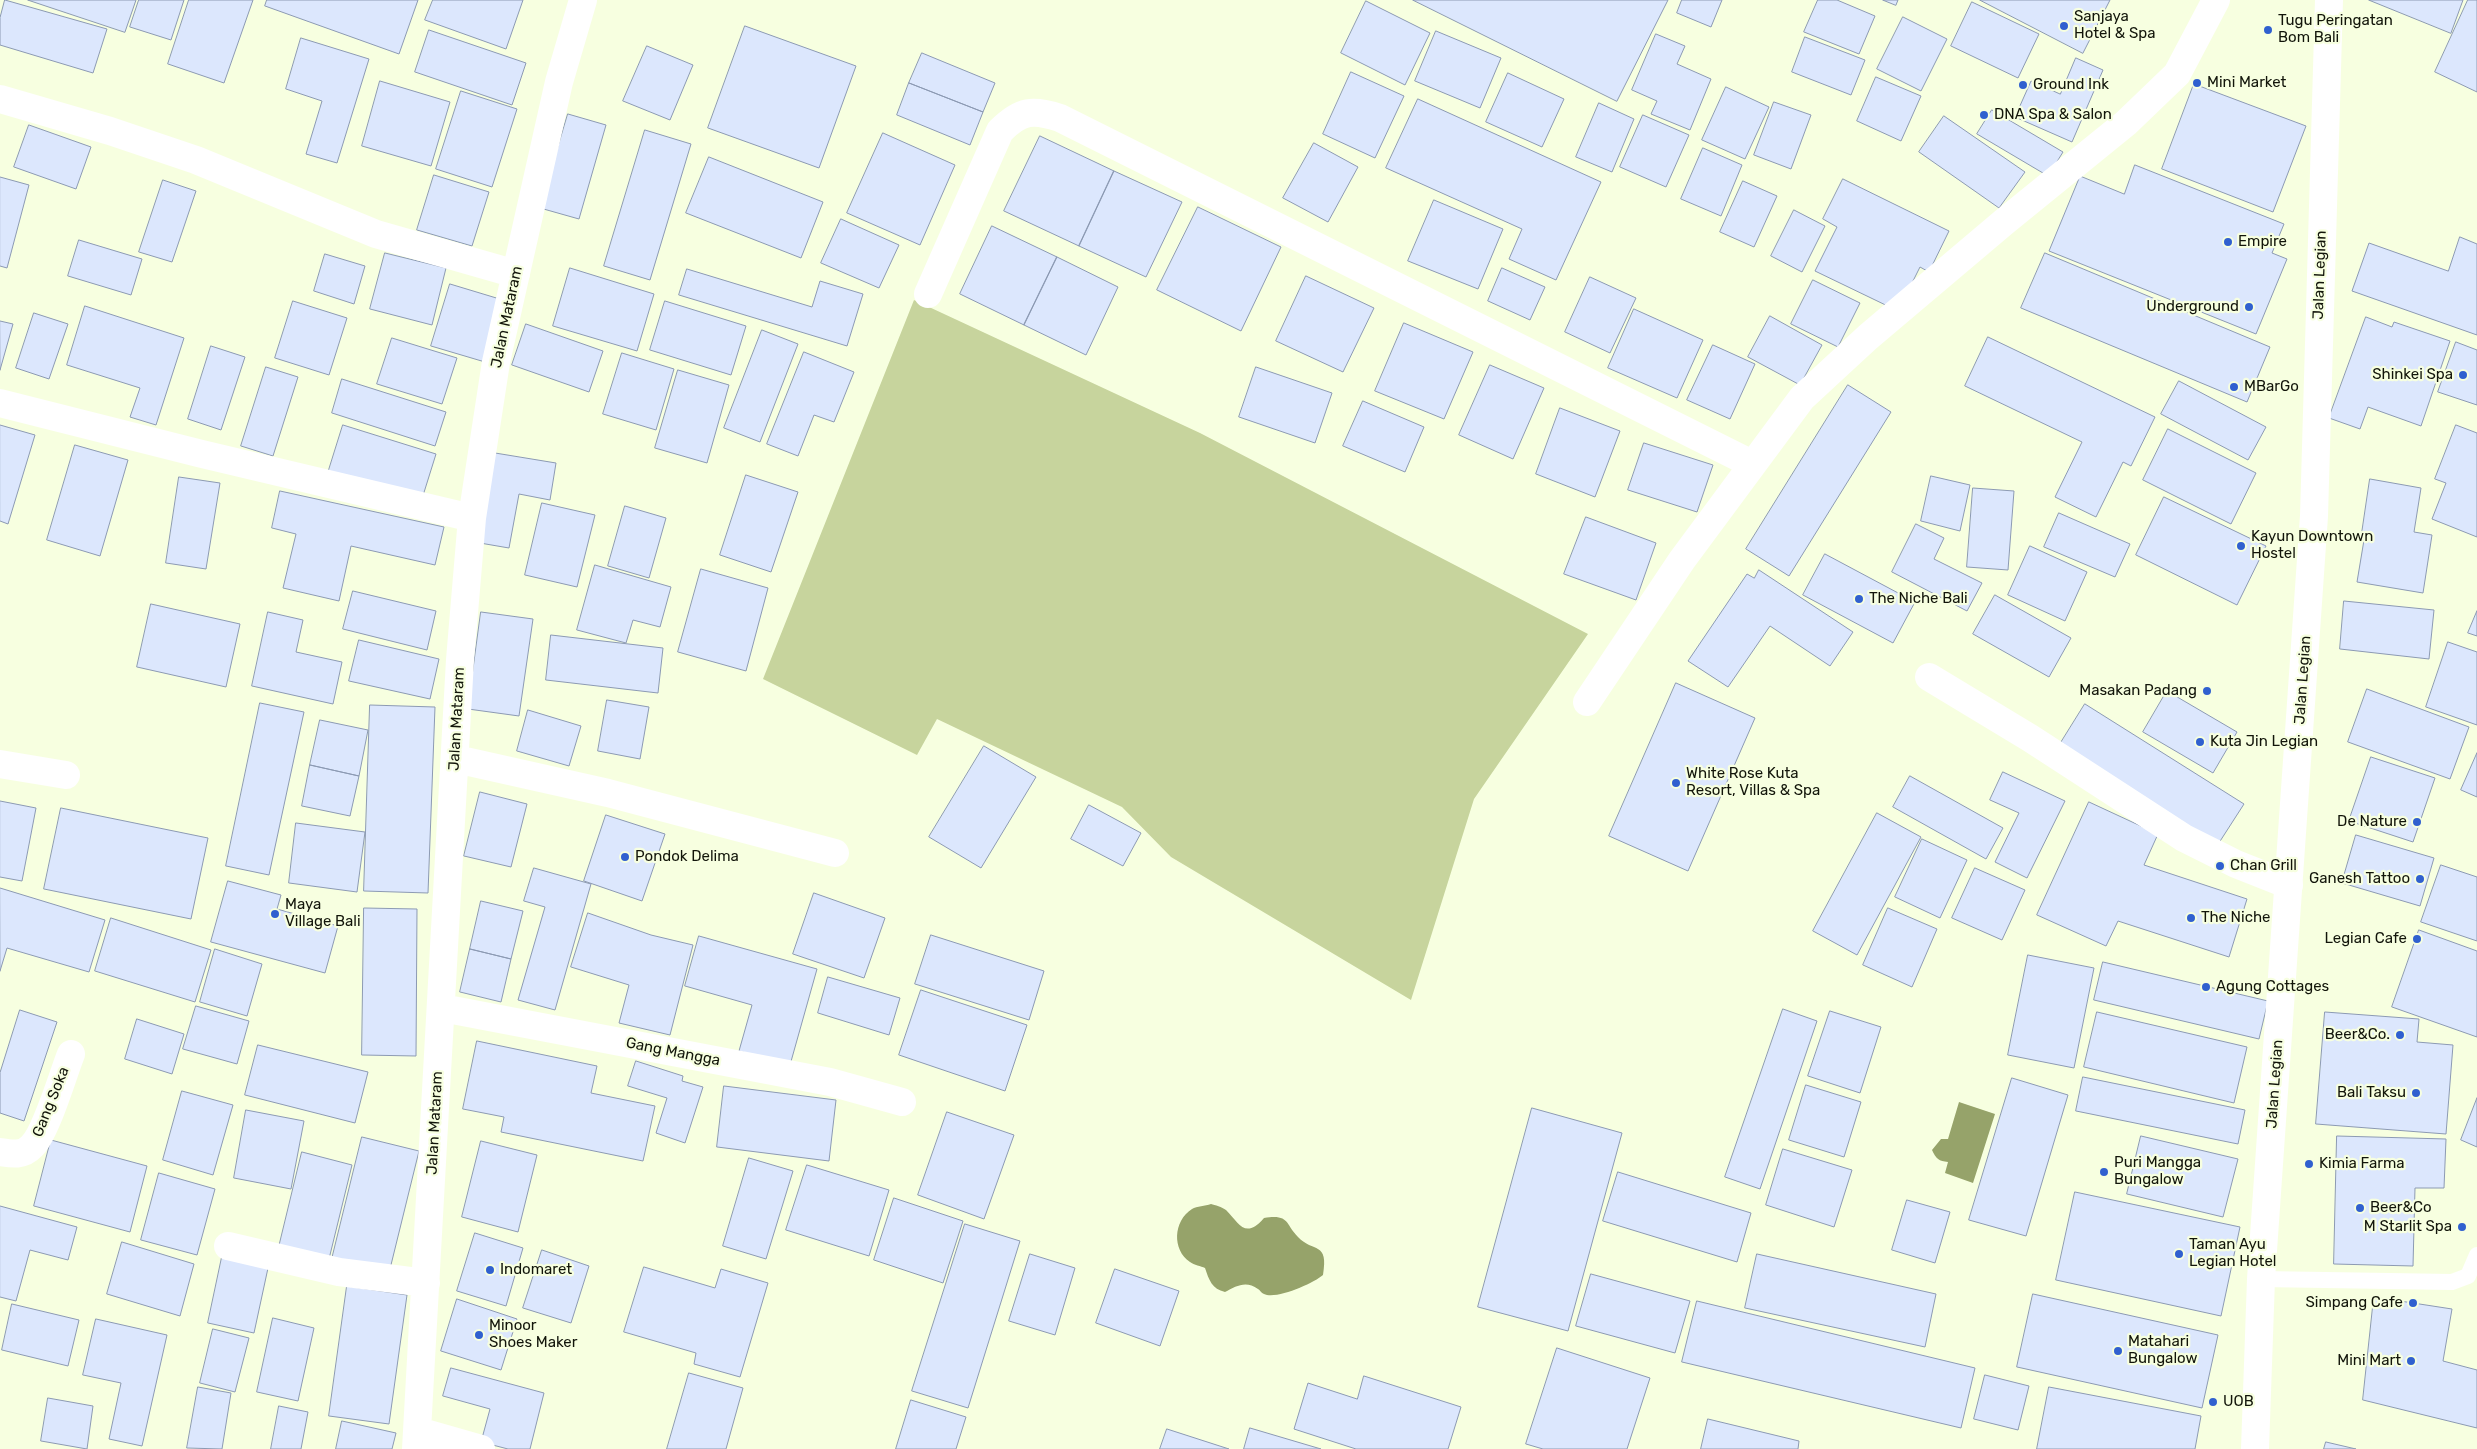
<!DOCTYPE html>
<html>
<head>
<meta charset="utf-8">
<style>
  body { margin:0 }
  canvas { display:block; background:#f7ffe0 }
</style>
</head>
<body>
<canvas width="2477" height="1449"></canvas>
<script>
const g = document.querySelector('canvas').getContext('2d');
g.lineJoin = 'round';
function fillPath(path, color) { g.fillStyle = color; g.fill(path, 'evenodd'); }
function stroke(path, color, width, dash) { g.strokeStyle = color; g.lineWidth = width; g.lineCap = dash ? 'butt' : 'round'; g.setLineDash(dash || []); g.stroke(path); }
function drawText(font, color, halo, rows, align = 'center') {
  g.font = font + ' Rubik,sans-serif'; g.lineWidth = 4.5; g.setLineDash([]); g.textBaseline = 'middle'; g.strokeStyle = halo; g.fillStyle = color; for (const [text, x, y, turn = 0] of rows) {
    g.save(); g.translate(x, y); g.rotate((+turn || 0) * Math.PI / 180); g.textAlign = isNaN(turn) ? turn : align; if (halo) g.strokeText(text, 0, 0); g.fillText(text, 0, 0); g.restore();
  }
}
fillPath(new Path2D(`
  M914,300L1200,433L1588,634L1474,799L1411,1000L1171,857L1122,807L937,719L917,755L763,679Z`), '#c7d49d');
fillPath(new Path2D(`
  M1959,1102L1995,1114L1973,1183L1945,1173L1948,1162C1939,1161 1936,1159 1932,1150L1941,1139H1948Z
  M1211,1204C1215,1205 1222,1207 1226,1210C1239,1223 1245,1240 1264,1218C1290,1214 1285,1224 1298,1237C1313,1253 1329,1241 1323,1275C1314,1283 1276,1300 1264,1294C1261,1293 1260,1290 1258,1289C1246,1280 1236,1286 1225,1292C1212,1289 1209,1280 1205,1268C1201,1266 1194,1265 1190,1262C1172,1250 1173,1221 1192,1209C1197,1206 1205,1206 1211,1204Z`), '#96a36a');
const building = new Path2D(`
  M5,0L107,29L93,73L0,45V18Z
  M28,0H136L125,32Z
  M139,0H184L171,40L130,27Z
  M189,0H253L224,83L168,64Z
  M267,0H418L399,54L265,6Z
  M433,0H523L506,49L425,20Z
  M1413,0H1668L1617,101Z
  M1682,0H1722L1711,27L1677,13Z
  M1818,0H1837L1875,16L1859,54L1804,32Z
  M1883,0H1898L1896,5Z
  M1980,0H2110L2083,53Z
  M2369,0H2463L2451,33Z
  M2468,0H2477V92L2435,72Z
  M1366,1L1430,33L1405,85L1341,53Z
  M1972,2L2039,34L2018,78L1951,46Z
  M1903,17L1947,39L1921,91L1877,69Z
  M745,26L856,66L819,168L708,128Z
  M429,30L526,63L512,105L415,72Z
  M1436,31L1501,58L1480,108L1415,81Z
  M1656,34L1685,46L1677,64L1711,79L1690,130L1651,114L1657,101L1632,90Z
  M1805,37L1865,60L1851,95L1792,72Z
  M301,38L369,59L337,163L306,154L322,101L286,89Z
  M647,46L693,65L670,120L623,101Z
  M922,53L995,83L983,112L909,83Z
  M2076,58L2103,70L2072,142L2015,117L2031,81L2060,94Z
  M1351,72L1404,96L1375,158L1323,134Z
  M1508,73L1564,99L1542,147L1486,122Z
  M1876,77L1921,96L1901,141L1857,121Z
  M380,81L450,102L431,166L362,146Z
  M909,83L983,112L970,145L897,115Z
  M2194,84L2306,126L2273,212L2162,169Z
  M1726,87L1769,107L1745,159L1702,140Z
  M461,91L517,109L492,187L436,169Z
  M1418,99L1601,182L1556,280L1509,259L1522,229L1386,168Z
  M1774,102L1811,115L1791,169L1754,155Z
  M1599,103L1634,119L1612,172L1576,157Z
  M1992,110L2063,152L2048,176L1977,134Z
  M568,114L606,125L579,219L540,208Z
  M1643,115L1689,135L1666,187L1620,167Z
  M1944,116L2025,172L1999,208L1919,152Z
  M29,125L91,147L76,189L14,167Z
  M645,130L691,144L650,280L604,266Z
  M883,133L955,165L920,245L847,213Z
  M1040,136L1114,171L1079,246L1004,211Z
  M1314,143L1358,167L1328,222L1283,198Z
  M1703,148L1742,165L1721,216L1681,199Z
  M709,157L823,202L801,258L686,213Z
  M2135,165L2284,224L2272,253L2287,259L2256,334L2049,251L2080,176L2124,194Z
  M1114,171L1182,202L1146,277L1079,246Z
  M434,175L489,192L472,246L417,230Z
  M0,177L29,185L7,268L0,266Z
  M1843,179L1949,231L1929,272L1920,267L1898,311L1815,271L1837,227L1823,219Z
  M163,180L196,191L172,262L139,252Z
  M1743,181L1777,196L1754,247L1720,232Z
  M1434,200L1503,229L1478,289L1408,261Z
  M1198,207L1281,247L1241,331L1157,290Z
  M1794,210L1825,226L1802,272L1771,256Z
  M841,219L899,245L879,288L821,263Z
  M992,226L1057,257L1024,325L960,294Z
  M2460,237L2477,244V335L2352,291L2369,243L2448,271Z
  M79,240L142,259L131,295L68,276Z
  M385,253L446,268L432,325L370,309Z
  M2045,253L2270,347L2247,402L2021,308Z
  M325,254L365,266L354,304L314,291Z
  M1057,257L1118,287L1086,355L1024,325Z
  M570,268L654,294L637,351L553,326Z
  M1502,268L1545,287L1530,320L1488,301Z
  M687,269L812,307L820,281L863,294L847,346L679,295Z
  M1306,276L1374,308L1343,372L1276,341Z
  M1590,277L1636,298L1610,353L1565,332Z
  M1813,280L1860,303L1838,347L1791,324Z
  M450,284L503,300L485,362L431,346Z
  M293,301L347,318L329,375L275,358Z
  M665,301L746,326L731,375L650,350Z
  M85,306L184,338L156,425L130,417L140,388L67,365Z
  M1634,309L1703,340L1677,398L1608,368Z
  M34,313L68,324L49,379L16,368Z
  M1770,316L1822,345L1800,385L1748,357Z
  M2366,317L2392,327L2394,322L2450,341L2421,426L2368,407L2360,429L2329,418Z
  M0,321L13,324L0,370Z
  M1404,323L1473,352L1444,419L1375,391Z
  M526,324L603,351L589,392L512,365Z
  M762,330L798,344L760,442L724,428Z
  M1988,337L2155,417L2131,466L2123,462L2096,517L2055,497L2082,442L1965,386Z
  M392,338L457,358L442,404L377,384Z
  M2456,342L2477,350V405L2438,392Z
  M1713,345L1755,364L1730,419L1687,400Z
  M211,346L245,357L221,430L188,419Z
  M804,352L854,372L834,422L814,415L798,456L767,444Z
  M622,353L674,369L656,430L603,414Z
  M1490,365L1544,388L1513,459L1459,435Z
  M266,367L298,377L273,456L241,446Z
  M1256,367L1332,393L1315,443L1239,417Z
  M678,370L729,385L707,463L655,448Z
  M342,379L446,412L435,446L332,413Z
  M2179,381L2266,427L2248,460L2161,414Z
  M1848,385L1891,412L1789,576L1746,549Z
  M1363,401L1424,427L1405,472L1343,446Z
  M1560,408L1620,431L1595,497L1536,474Z
  M0,425L35,435L8,524L0,521Z
  M343,425L436,454L421,502L328,473Z
  M2456,425L2477,433V537L2432,519L2446,483L2435,479Z
  M2168,429L2256,473L2231,524L2143,480Z
  M1644,443L1713,465L1697,512L1628,490Z
  M75,445L128,460L100,556L47,540Z
  M489,452L556,463L550,500L519,494L509,548L474,542Z
  M746,475L798,492L771,572L720,555Z
  M1931,476L1970,485L1960,531L1921,521Z
  M179,477L220,483L206,569L166,563Z
  M2370,479L2421,488L2414,532L2432,535L2423,593L2357,582L2365,534L2362,533Z
  M1973,488L2014,491L2008,570L1967,567Z
  M280,491L444,527L435,565L351,546L339,601L283,588L296,534L272,528Z
  M2164,497L2266,546L2237,605L2136,555Z
  M542,503L595,515L577,587L525,575Z
  M625,506L666,518L649,578L608,566Z
  M2059,513L2130,544L2115,577L2044,547Z
  M1586,517L1656,543L1636,600L1564,574Z
  M1916,524L1944,538L1934,559L1982,583L1967,611L1892,572Z
  M2030,546L2087,572L2065,621L2008,595Z
  M1825,554L1915,602L1893,643L1803,595Z
  M595,565L671,587L660,627L633,620L626,643L577,630Z
  M701,569L768,588L746,671L678,652Z
  M1759,570L1853,632L1830,666L1770,626L1728,687L1688,661L1747,574L1754,578Z
  M353,591L436,611L427,650L343,629Z
  M1995,595L2071,638L2049,677L1973,634Z
  M2344,601L2434,610L2429,659L2340,649Z
  M151,604L240,624L226,687L137,667Z
  M2477,611V636L2468,633Z
  M268,612L303,620L296,652L342,662L333,704L252,686Z
  M481,612L533,619L519,716L468,709Z
  M551,635L663,648L658,693L546,680Z
  M359,640L439,659L430,699L349,681Z
  M2448,642L2477,652V725L2426,707Z
  M1676,683L1755,718L1688,871L1609,836Z
  M2367,689L2469,727L2450,779L2348,742Z
  M2167,691L2237,732L2213,773L2143,732Z
  M607,700L649,707L640,759L598,751Z
  M260,703L304,712L269,875L226,866Z
  M2085,704L2244,804L2215,849L2057,749Z
  M370,705L435,707L428,893L364,891Z
  M528,710L581,726L569,766L517,751Z
  M320,720L368,730L359,776L310,765Z
  M984,746L1036,777L981,868L929,837Z
  M2477,753V797L2461,790Z
  M2371,757L2435,778L2413,842L2349,821Z
  M310,765L359,776L350,816L302,806Z
  M2003,772L2065,801L2027,878L1995,862L2019,813L1990,800Z
  M1910,776L2003,828L1986,859L1893,807Z
  M480,792L527,804L511,867L464,856Z
  M0,801L36,808L22,881L0,877Z
  M2089,802L2158,834L2144,865L2247,899L2229,957L2118,921L2106,946L2037,915Z
  M1089,805L1141,833L1123,866L1071,839Z
  M61,808L208,838L191,919L44,889Z
  M1877,813L1921,837L1857,955L1813,931Z
  M606,815L665,834L642,901L584,881Z
  M296,823L365,832L357,892L289,883Z
  M2356,835L2434,858L2420,906L2342,883Z
  M1922,839L1967,860L1940,918L1895,897Z
  M2441,865L2477,877V941L2421,922Z
  M534,868L591,884L555,1010L518,1000L545,907L524,901Z
  M1975,868L2025,890L2002,940L1952,918Z
  M228,881L281,895L277,909L338,926L325,973L211,942Z
  M0,888L105,920L89,972L7,948L0,971Z
  M814,893L885,918L864,978L793,954Z
  M481,901L523,911L511,959L470,949Z
  M364,908L417,909L416,1056L362,1055Z
  M1888,908L1937,929L1912,987L1863,965Z
  M588,913L651,935L693,945L670,1035L619,1023L629,985L571,967Z
  M111,918L211,950L195,1002L95,971Z
  M2419,930L2477,951V1037L2392,1007Z
  M931,935L1044,971L1029,1020L915,984Z
  M699,936L817,969L790,1065L739,1051L752,1005L685,986Z
  M215,949L262,964L247,1016L200,1002Z
  M470,949L511,959L501,1002L460,992Z
  M2028,955L2094,968L2074,1068L2008,1055Z
  M2103,962L2268,1001L2259,1039L2094,1000Z
  M828,977L900,998L889,1035L818,1013Z
  M921,990L1027,1025L1005,1091L899,1055Z
  M196,1006L249,1021L237,1064L183,1049Z
  M1783,1009L1817,1021L1760,1189L1725,1177Z
  M20,1010L57,1022L24,1121L0,1113V1073Z
  M1830,1011L1881,1027L1860,1093L1808,1076Z
  M2097,1012L2247,1047L2234,1103L2084,1067Z
  M2325,1012L2419,1019L2417,1042L2453,1045L2446,1134L2316,1124Z
  M137,1019L184,1034L172,1074L125,1059Z
  M477,1041L597,1066L591,1093L655,1106L643,1161L501,1132L504,1117L463,1109Z
  M258,1045L368,1072L355,1123L245,1095Z
  M636,1061L683,1076L682,1081L703,1087L685,1143L656,1133L667,1098L628,1086Z
  M2083,1077L2245,1110L2238,1144L2076,1111Z
  M2012,1078L2068,1095L2026,1236L1969,1220Z
  M1806,1085L1861,1102L1844,1157L1789,1140Z
  M724,1086L836,1100L829,1161L717,1147Z
  M182,1091L233,1105L213,1175L163,1160Z
  M2477,1098V1147L2461,1140Z
  M1532,1108L1622,1133L1568,1331L1478,1307Z
  M246,1110L304,1121L291,1189L234,1178Z
  M947,1112L1014,1135L984,1219L918,1195Z
  M2141,1136L2238,1159L2223,1217L2127,1194Z
  M2337,1136L2446,1139L2444,1188H2415L2413,1266L2334,1264Z
  M362,1137L419,1151L389,1273L332,1259Z
  M51,1140L147,1166L130,1232L34,1206Z
  M481,1141L537,1155L518,1232L462,1217Z
  M1783,1149L1852,1170L1834,1227L1766,1205Z
  M302,1152L352,1165L329,1259L279,1247Z
  M749,1158L793,1171L766,1259L723,1246Z
  M807,1165L889,1190L869,1256L786,1230Z
  M1618,1172L1751,1213L1737,1262L1603,1221Z
  M159,1173L215,1189L197,1255L141,1240Z
  M2075,1192L2240,1227L2221,1316L2056,1280Z
  M894,1198L963,1221L943,1283L874,1260Z
  M1907,1200L1950,1212L1935,1263L1892,1250Z
  M0,1206L77,1227L68,1260L30,1250L16,1301L0,1297Z
  M965,1224L1020,1241L968,1408L912,1391Z
  M475,1233L523,1248L506,1306L457,1291Z
  M122,1242L194,1264L180,1316L107,1294Z
  M542,1250L589,1266L571,1323L523,1308Z
  M1030,1254L1075,1268L1055,1335L1009,1321Z
  M1757,1254L1936,1294L1925,1347L1745,1308Z
  M222,1257L268,1268L254,1333L208,1323Z
  M644,1267L715,1288L721,1269L768,1283L740,1377L694,1364L696,1353L624,1332Z
  M1115,1269L1179,1291L1160,1346L1096,1323Z
  M1591,1274L1690,1301L1675,1353L1576,1326Z
  M347,1286L407,1295L389,1424L329,1416Z
  M2033,1294L2218,1335L2202,1408L2017,1367Z
  M2374,1297L2452,1309L2443,1361L2477,1370V1428L2363,1400Z
  M457,1299L517,1319L501,1370L441,1351Z
  M1697,1301L1975,1368L1961,1428L1682,1362Z
  M12,1304L79,1320L68,1366L2,1350Z
  M273,1318L314,1328L298,1401L257,1392Z
  M96,1319L167,1335L142,1446L109,1439L121,1383L83,1375Z
  M213,1329L249,1338L235,1392L200,1383Z
  M1557,1348L1650,1378L1627,1449H1543L1526,1444Z
  M451,1368L544,1393L530,1449H508L481,1442L490,1409L443,1396Z
  M689,1373L743,1388L726,1449H667Z
  M1985,1375L2029,1386L2018,1430L1974,1419Z
  M1364,1376L1461,1407L1448,1449H1356L1294,1429L1308,1383L1357,1399Z
  M198,1387L231,1393L222,1449L187,1448Z
  M2049,1387L2201,1416L2195,1449H2037Z
  M48,1398L93,1406L87,1449L41,1441Z
  M911,1400L966,1417L956,1449H896Z
  M279,1406L308,1412L301,1449H271Z
  M1708,1419L1799,1441L1798,1449H1701Z
  M342,1421L396,1433L392,1449H336Z
  M1250,1428L1321,1449H1244Z
  M1167,1429L1229,1449H1160Z
  M2326,1442L2356,1449H2324Z`);
fillPath(building, '#dce7fd');
stroke(building, '#8c9ab3', 1);
stroke(new Path2D(`
  M2261,1279L2452,1282L2468,1276L2477,1255`), '#fff', 16);
stroke(new Path2D(`
  M0,99L110,131L196,160L376,234L516,274
  M928,294L1000,131C1021,110 1033,109 1060,118L1752,464
  M0,403L202,454L472,518
  M1929,677L2030,738L2184,838L2236,864L2289,885
  M1587,702L1682,560L1802,398L1868,337L2004,222L2126,123L2177,74L2216,0
  M456,759L608,793L835,853
  M0,764L66,775
  M442,1008L830,1082L902,1102
  M0,1152C12,1154 23,1156 32,1146C46,1133 63,1074 71,1054
  M228,1246L339,1272L426,1283
  M418,1431L481,1449
  M416,1449L460,660L472,518L496,362L559,82L583,0`), '#fff', 28);
stroke(new Path2D(`
  M2255,1449L2261,1279L2314,516L2329,0`), '#fff', 28);
for (const [x, y, r, color] of [
  [2064,26,5,"#3060cf"],
  [2268,30,5,"#3060cf"],
  [2197,83,5,"#3060cf"],
  [2023,85,5,"#3060cf"],
  [1984,115,5,"#3060cf"],
  [2228,242,5,"#3060cf"],
  [2249,307,5,"#3060cf"],
  [2463,375,5,"#3060cf"],
  [2234,387,5,"#3060cf"],
  [2241,546,5,"#3060cf"],
  [1859,599,5,"#3060cf"],
  [2207,691,5,"#3060cf"],
  [2200,742,5,"#3060cf"],
  [1676,783,5,"#3060cf"],
  [2417,822,5,"#3060cf"],
  [625,857,5,"#3060cf"],
  [2220,866,5,"#3060cf"],
  [2420,879,5,"#3060cf"],
  [275,914,5,"#3060cf"],
  [2191,918,5,"#3060cf"],
  [2417,939,5,"#3060cf"],
  [2206,987,5,"#3060cf"],
  [2400,1035,5,"#3060cf"],
  [2416,1093,5,"#3060cf"],
  [2309,1164,5,"#3060cf"],
  [2104,1172,5,"#3060cf"],
  [2360,1208,5,"#3060cf"],
  [2462,1227,5,"#3060cf"],
  [2179,1254,5,"#3060cf"],
  [490,1270,5,"#3060cf"],
  [2413,1303,5,"#3060cf"],
  [479,1335,5,"#3060cf"],
  [2118,1351,5,"#3060cf"],
  [2411,1361,5,"#3060cf"],
  [2213,1402,5,"#3060cf"]
]) { const dot = new Path2D(); dot.arc(x, y, r, 0, 2 * Math.PI); g.fillStyle = color; g.fill(dot); stroke(dot, '#f7ffe0', 2); }
drawText('15px', '#12150a', '#f7ffe0', [
  ["Sanjaya",2074,17],
  ["Hotel & Spa",2074,34],
  ["Tugu Peringatan",2278,21],
  ["Bom Bali",2278,38],
  ["Mini Market",2207,83],
  ["Ground Ink",2033,85],
  ["DNA Spa & Salon",1994,115],
  ["Empire",2238,242],
  ["Underground",2239,307,"right"],
  ["Shinkei Spa",2453,375,"right"],
  ["MBarGo",2244,387],
  ["Kayun Downtown",2251,537],
  ["Hostel",2251,554],
  ["The Niche Bali",1869,599],
  ["Masakan Padang",2197,691,"right"],
  ["Kuta Jin Legian",2210,742],
  ["White Rose Kuta",1686,774],
  ["Resort, Villas & Spa",1686,791],
  ["De Nature",2407,822,"right"],
  ["Pondok Delima",635,857],
  ["Chan Grill",2230,866],
  ["Ganesh Tattoo",2410,879,"right"],
  ["Maya",285,905],
  ["Village Bali",285,922],
  ["The Niche",2201,918],
  ["Legian Cafe",2407,939,"right"],
  ["Agung Cottages",2216,987],
  ["Beer&Co.",2390,1035,"right"],
  ["Bali Taksu",2406,1093,"right"],
  ["Puri Mangga",2114,1163],
  ["Bungalow",2114,1180],
  ["Kimia Farma",2319,1164],
  ["Beer&Co",2370,1208],
  ["M Starlit Spa",2452,1227,"right"],
  ["Taman Ayu",2189,1245],
  ["Legian Hotel",2189,1262],
  ["Indomaret",500,1270],
  ["Simpang Cafe",2403,1303,"right"],
  ["Minoor",489,1326],
  ["Shoes Maker",489,1343],
  ["Matahari",2128,1342],
  ["Bungalow",2128,1359],
  ["Mini Mart",2401,1361,"right"],
  ["UOB",2223,1402]
], 'left');
drawText('15px', '#12150a', '#f7ffe0', [
  ["Jalan Legian",2320,275,-88],
  ["Jalan Mataram",507,317,-78],
  ["Jalan Legian",2303,680,-86],
  ["Jalan Mataram",457,719,-87],
  ["Gang Mangga",673,1052,11],
  ["Jalan Legian",2275,1084,-86],
  ["Gang Soka",51,1102,-68],
  ["Jalan Mataram",435,1123,-87]
]);
</script>
</body>
</html>
